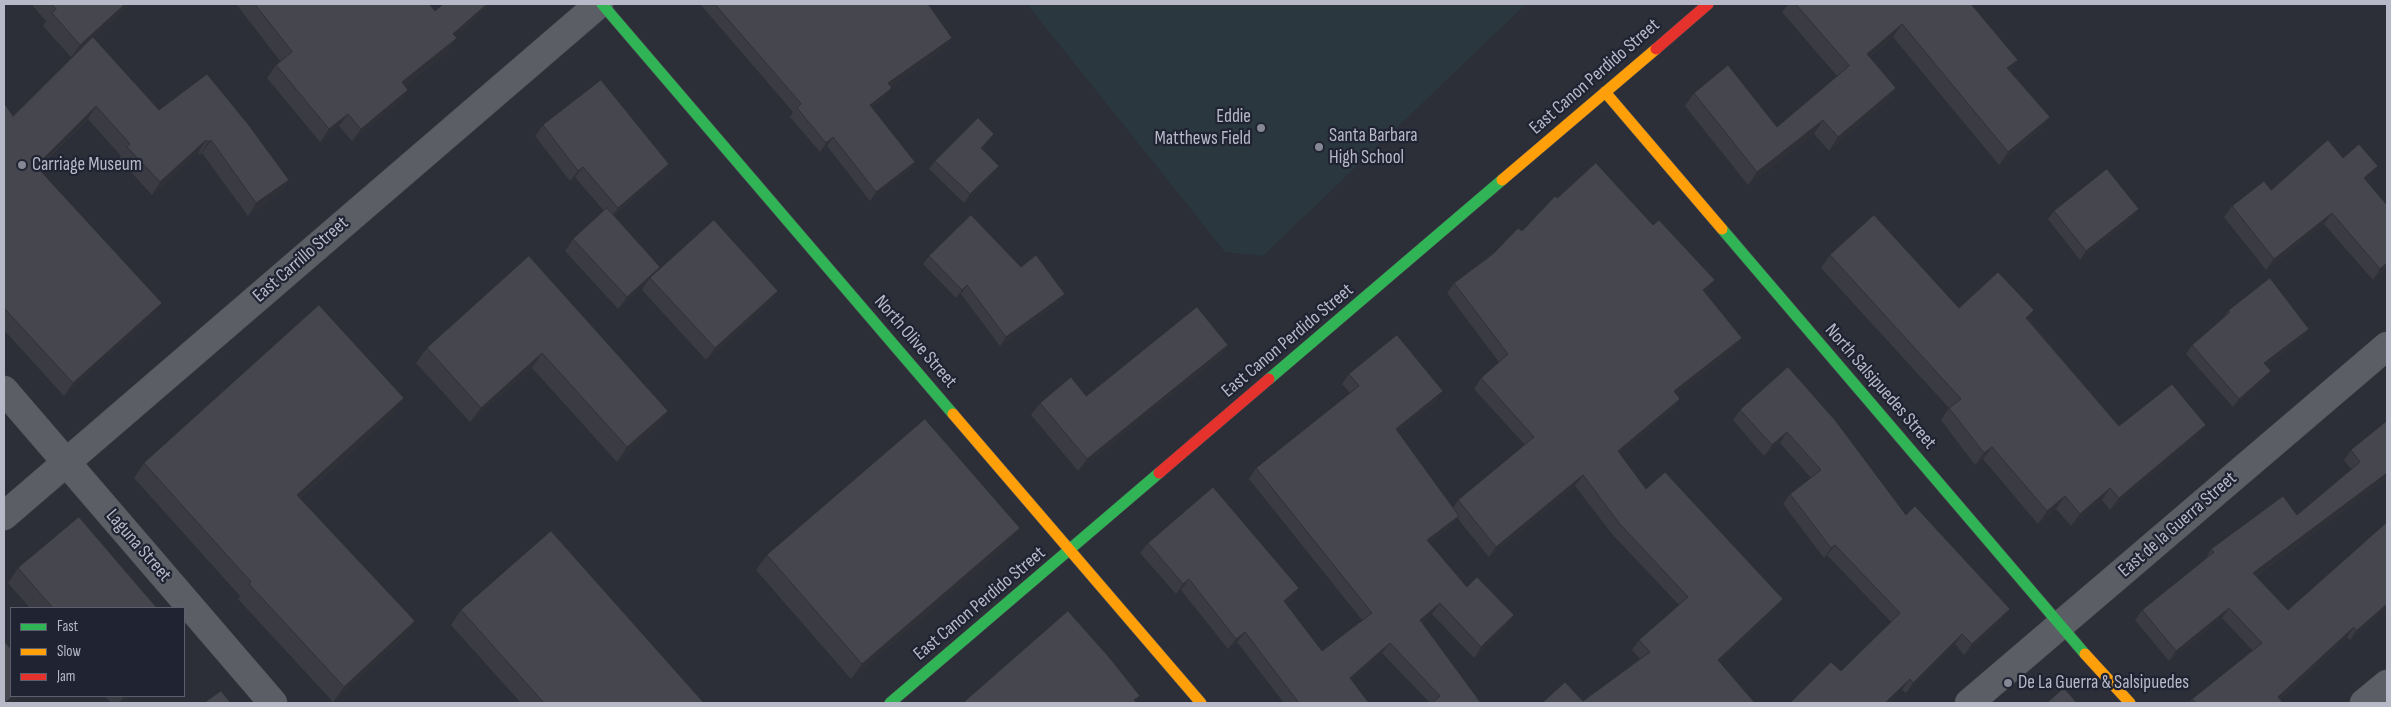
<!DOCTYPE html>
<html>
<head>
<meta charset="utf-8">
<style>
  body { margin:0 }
  #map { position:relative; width:2391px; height:707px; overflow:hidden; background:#2c2e38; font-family:"Sofia Sans Condensed",sans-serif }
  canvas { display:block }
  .frame { position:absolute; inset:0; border:5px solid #b7b9c8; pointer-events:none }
  .legend { position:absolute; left:10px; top:607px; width:175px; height:90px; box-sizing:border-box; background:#202332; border:1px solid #5c5f6e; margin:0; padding:6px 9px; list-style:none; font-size:15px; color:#b7b9c8 }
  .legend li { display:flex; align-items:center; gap:10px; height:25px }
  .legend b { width:25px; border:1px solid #5c5f6e }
</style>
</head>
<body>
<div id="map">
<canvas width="2391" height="707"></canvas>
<div class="frame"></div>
<ul class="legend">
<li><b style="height:6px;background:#30b455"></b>Fast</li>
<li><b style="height:6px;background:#ff9f0a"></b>Slow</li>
<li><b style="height:6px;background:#e5322d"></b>Jam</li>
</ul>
</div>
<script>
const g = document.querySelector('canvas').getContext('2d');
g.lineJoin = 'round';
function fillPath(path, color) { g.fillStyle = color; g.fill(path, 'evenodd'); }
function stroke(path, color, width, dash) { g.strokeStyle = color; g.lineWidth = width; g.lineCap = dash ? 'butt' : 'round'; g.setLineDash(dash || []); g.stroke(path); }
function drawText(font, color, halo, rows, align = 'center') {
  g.font = font + ' "Sofia Sans Condensed",sans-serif'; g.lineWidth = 4.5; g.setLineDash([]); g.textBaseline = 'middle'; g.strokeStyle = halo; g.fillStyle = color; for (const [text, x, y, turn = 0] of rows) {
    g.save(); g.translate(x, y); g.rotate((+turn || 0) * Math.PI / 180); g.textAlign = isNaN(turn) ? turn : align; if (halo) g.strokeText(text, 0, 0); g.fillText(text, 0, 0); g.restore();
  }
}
fillPath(new Path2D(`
  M1027,4H1526L1263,256L1225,252Z`), '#2a373e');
const street = new Path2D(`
  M4,390L273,703
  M4,516L599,4
  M1969,703L2387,346
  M2364,703L2387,684`);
const fast = new Path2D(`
  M602,4L953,414
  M1722,229L2085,654
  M1269,379L1502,180
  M890,703L1159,473`);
const slow = new Path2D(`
  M1605,92L1722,229
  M1502,180L1656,49
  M953,414L1201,703
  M2085,654L2130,703`);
const jam = new Path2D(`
  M1656,49L1708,4
  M1159,473L1269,379`);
stroke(street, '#484a51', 29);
stroke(fast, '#484a51', 12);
stroke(slow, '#484a51', 12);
stroke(jam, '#484a51', 12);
stroke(street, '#5c5e66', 28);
stroke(fast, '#30b455', 11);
stroke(slow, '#ff9f0a', 11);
stroke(jam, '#e5322d', 11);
fillPath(new Path2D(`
  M31,4H130L93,37L159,110L289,180L280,193L248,216L202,153L200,155L198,153L152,195L119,159L121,156L88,119L38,168L153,315L64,396L4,330V103L13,116L87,43L71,57L43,26L46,21Z
  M236,4H429L456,36L448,51L405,86L408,90L399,102L352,141L339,126L320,142L267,78L276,65L281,62Z
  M700,4H928L952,38L946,47L891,86L885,97L872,108L915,162L908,171L870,201L827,146L820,152L790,117L793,112Z
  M1788,4H1971L2018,60L2010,71L2050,117L2040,130L1999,165L1893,37L1870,57L1896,88L1887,101L1829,151L1814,134L1748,185L1685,106L1694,93L1777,127L1837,76L1782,12Z
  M543,125L669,164L662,174L614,215L660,267L657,272L770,303L706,360L642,290L645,285L618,309L565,251L573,239L604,211L575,177L570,181L535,136Z
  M988,142L982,149L993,174L964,203L929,169L935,161Z
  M2343,158L2370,177L2366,181L2387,205V267L2373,280L2324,224L2266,270L2224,217L2232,206L2271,190Z
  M1557,198L1707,291L1705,293L1742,338L1734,349L1677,394L1680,399L1673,409L1620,454L1646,489L1776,609L1719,662L1583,701L1640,659L1632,650L1639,640L1679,605L1612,534L1575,486L1489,557L1457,518L1451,526L1429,543L1467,587L1507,626L1474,658L1432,614L1422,623L1481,703H1430L1382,653L1351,680L1369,703H1284L1237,642L1228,649L1181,590L1176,594L1140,553L1148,543L1299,588L1292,599L1286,604L1322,651L1362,620L1249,479L1256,468L1350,393L1342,384L1349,374L1436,401L1398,432L1453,508L1458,500L1525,445L1474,389L1481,378L1499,362L1447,293L1454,283L1522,231Z
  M2054,211L2133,218L2080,260L2048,219Z
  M1830,255L1959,308L2034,310L2028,319L2119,426L2197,438L2110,510L2102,500L2071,526L2056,509L2038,524L1983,459L1975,465L1941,420L1949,408L1821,268Z
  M529,256L668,411L658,425L617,462L532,368L470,422L416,363L427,348Z
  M929,256L1021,267L1059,302L1000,346L961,294L956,298L923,264Z
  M2228,311L2309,329L2303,337L2266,366L2265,379L2233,407L2186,354L2192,345L2222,319Z
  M1228,345L1219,357L1078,471L1031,415L1040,403L1086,396Z
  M1788,367L1906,515L2003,619L1964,655L1955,644L1906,693L1902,690L1841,671L1891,622L1827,555L1824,558L1783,504L1790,494L1811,478L1780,443L1764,456L1733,420L1740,410Z
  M394,413L300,498L405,636L333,702L238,599L240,596L134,478L144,463Z
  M2387,421V478L2256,576L2288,610L2387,607L2350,640L2347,637L2280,699L2283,703H2190L2192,699L2253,651L2222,618L2169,661L2135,620L2142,610L2205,560L2211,549L2297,515L2352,470L2344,460L2351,450Z
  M1009,543L851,679L756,570L767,555Z
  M18,568L157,608H30L8,583Z
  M461,610L704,703H521L451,625Z
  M105,696H130L121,703H111Z`), '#3b3c43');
fillPath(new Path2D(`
  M125,4H130L71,57L80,45Z
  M487,4H492L444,47L453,34Z
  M1902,24L1893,37L1858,67L1867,54Z
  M457,38L448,51L393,95L402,82Z
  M952,38L946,47L882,92L888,83Z
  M2018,60L2008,73L2007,68Z
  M892,88L885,97L864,115L870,105Z
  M1896,88L1887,101L1829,151L1838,137Z
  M408,90L399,102L352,141L361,129Z
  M96,106L88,119L27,178L36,166Z
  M348,114L339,126L320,142L329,129Z
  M2050,117L2040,130L1999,165L2008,152Z
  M1823,120L1814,134L1748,185L1757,172Z
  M994,134L988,142L975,156L981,148Z
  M833,137L827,146L820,152L826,143Z
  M206,140L198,153L152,195L160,182Z
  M211,140L202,153L200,155L208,142Z
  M915,162L908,171L870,201L876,192Z
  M669,164L662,174L610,218L618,208Z
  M999,166L993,174L964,203L970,194Z
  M2378,166L2370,177L2356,189L2364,178Z
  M583,167L575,177L570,181L578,171Z
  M289,180L280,193L248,216L256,203Z
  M2139,209L2133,218L2080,260L2086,251Z
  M2332,213L2324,224L2266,270L2274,259Z
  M2387,263V267L2373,280L2380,269Z
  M660,267L652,279L650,278L645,285L618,309L627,297Z
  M1715,280L1707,291L1696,300L1703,290Z
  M967,285L961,294L956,298L962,290Z
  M778,291L770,303L706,360L715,348Z
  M1065,294L1059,302L1000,346L1006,337Z
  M162,303L153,315L64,396L73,383Z
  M2034,310L2025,323L2026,318Z
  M2309,329L2303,337L2258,372L2264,363Z
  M1742,338L1734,349L1667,402L1674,391Z
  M1228,345L1219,357L1078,471L1087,459Z
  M542,353L532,368L470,422L481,408Z
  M2271,371L2265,379L2233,407L2239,399Z
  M1443,391L1436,401L1388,440L1396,429Z
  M404,398L394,413L287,509L297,495Z
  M1680,399L1673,409L1611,462L1618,451Z
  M668,411L658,425L617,462L627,447Z
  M2206,425L2197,438L2110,510L2119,498Z
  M1787,432L1780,443L1764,456L1772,445Z
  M1992,447L1983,459L1975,465L1984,453Z
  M2387,473V478L2246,583L2253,573Z
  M1583,475L1575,486L1489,557L1496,547Z
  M2110,488L2102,500L2071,526L2080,514Z
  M2065,496L2056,509L2038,524L2047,511Z
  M1459,516L1451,526L1419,550L1427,540Z
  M1020,528L1009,543L851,679L862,664Z
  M1835,545L1827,555L1824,558L1831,548Z
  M1189,579L1181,590L1176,594L1183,584Z
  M1299,588L1292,599L1276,611L1284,601Z
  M1783,599L1776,609L1710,670L1718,660Z
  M1440,603L1432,614L1413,630L1420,620Z
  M2387,604V607L2350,640L2356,631Z
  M2229,608L2222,618L2169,661L2176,651Z
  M2010,609L2003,619L1964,655L1972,644Z
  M1514,615L1507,626L1474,658L1481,647Z
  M415,621L405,636L333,702L344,687Z
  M2354,627L2347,637L2275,703L2278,697Z
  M1245,632L1237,642L1228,649L1236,639Z
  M1962,634L1955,644L1906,693L1913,683Z
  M1390,643L1382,653L1342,688L1350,678Z
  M1910,679L1902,690L1889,703H1885Z
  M13,696H20L11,703H5Z
  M124,696H130L121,703H119Z`), '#303137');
const building = new Path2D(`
  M51,4H125L80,45L52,13L56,9Z
  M255,4H429L435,11L443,4H487L453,34L457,38L402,82L408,90L361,129L348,114L329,129L276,65L292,52Z
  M715,4H928L952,38L888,83L892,88L870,105L915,162L876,192L833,137L826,143L797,108L801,104Z
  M1796,4H1971L2018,60L2007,68L2050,117L2008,152L1902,24L1867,54L1896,88L1838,137L1823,120L1757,172L1694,93L1728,65L1777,127L1849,66Z
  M93,37L159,110L207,74L248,124L289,180L256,203L211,140L208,142L206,140L160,182L127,147L130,144L96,106L36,166L162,303L73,383L4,308V103L13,116Z
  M601,80L669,164L618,208L583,167L578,171L543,125Z
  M978,118L994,134L981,148L999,166L970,194L935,161Z
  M2328,140L2343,158L2359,144L2378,166L2364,178L2387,205V263L2380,269L2332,213L2274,259L2232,206L2264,181L2271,190Z
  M1596,163L1653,225L1659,220L1715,280L1703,290L1742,338L1674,391L1680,399L1618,451L1646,489L1665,472L1783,599L1718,660L1755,703H1542L1565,682L1583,701L1650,652L1639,640L1688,597L1619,523L1583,475L1496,547L1458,500L1534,437L1481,378L1508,354L1454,283L1493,254L1518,228L1522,231L1555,196L1557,198Z
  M2107,169L2139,209L2086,251L2054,211Z
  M607,208L660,267L627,297L573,239Z
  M971,215L1021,267L1036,255L1065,294L1006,337L967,285L962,290L929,256Z
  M1874,215L1959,308L1998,272L2034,310L2026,318L2119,426L2172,384L2206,425L2119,498L2110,488L2080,514L2065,496L2047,511L1992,447L1984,453L1949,408L1961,399L1830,255Z
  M714,220L778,291L715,348L650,278Z
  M529,256L668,411L627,447L542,353L481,408L427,348Z
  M2270,278L2309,329L2264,363L2271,371L2239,399L2192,345L2230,312L2228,311Z
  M319,305L404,398L297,495L415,621L344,687L249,584L251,582L144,463Z
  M1197,307L1228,345L1087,459L1040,403L1071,377L1086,396Z
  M1397,335L1443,391L1396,429L1459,516L1427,540L1467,587L1477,577L1514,615L1481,647L1440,603L1420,620L1481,703H1432L1440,696L1390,643L1350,678L1369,703H1299L1245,632L1236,639L1189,579L1183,584L1148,543L1213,487L1299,588L1284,601L1322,651L1372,613L1256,468L1359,386L1349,374Z
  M1788,367L1835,420L1906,515L1915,506L2010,609L1972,644L1962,634L1913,683L1910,679L1885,703H1790L1831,662L1841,671L1900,613L1835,545L1831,548L1790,494L1821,470L1787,432L1772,445L1740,410Z
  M925,419L1020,528L862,664L767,555Z
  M2387,421V473L2253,573L2288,610L2387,522V604L2356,631L2354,627L2278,697L2283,703H2196L2192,699L2262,643L2229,608L2176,651L2142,610L2214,552L2211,549L2283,496L2297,515L2360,462L2351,450Z
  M79,517L157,608H53L18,568Z
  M551,531L704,703H544L461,610Z
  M1068,611L1109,657L1140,696L1134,700L1137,703H963Z
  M4,641L11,649V696H13L5,703H4Z
  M2064,688L2077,703H2047Z
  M221,691L231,703H204Z`);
fillPath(building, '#45464e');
stroke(building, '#303137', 1);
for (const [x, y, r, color] of [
  [1261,128,5,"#868896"],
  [1319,147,5,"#868896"],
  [22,165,5,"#868896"],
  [2008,683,5,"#868896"]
]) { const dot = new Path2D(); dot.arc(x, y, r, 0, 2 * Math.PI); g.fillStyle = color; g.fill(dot); stroke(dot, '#202332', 2); }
drawText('19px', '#b7b9c8', '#202332', [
  ["East Canon Perdido Street",1595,77,-41],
  ["East Carrillo Street",301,260,-41],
  ["East Canon Perdido Street",1288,341,-40],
  ["North Olive Street",915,342,49],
  ["North Salsipuedes Street",1880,387,49],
  ["East de la Guerra Street",2178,525,-41],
  ["Laguna Street",138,546,49],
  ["East Canon Perdido Street",980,604,-40]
]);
drawText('19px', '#b7b9c8', '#202332', [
  ["Eddie",1251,117,"right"],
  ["Matthews Field",1251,139,"right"],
  ["Santa Barbara",1329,136],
  ["High School",1329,158],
  ["Carriage Museum",32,165],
  ["De La Guerra & Salsipuedes",2018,683]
], 'left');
</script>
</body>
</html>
